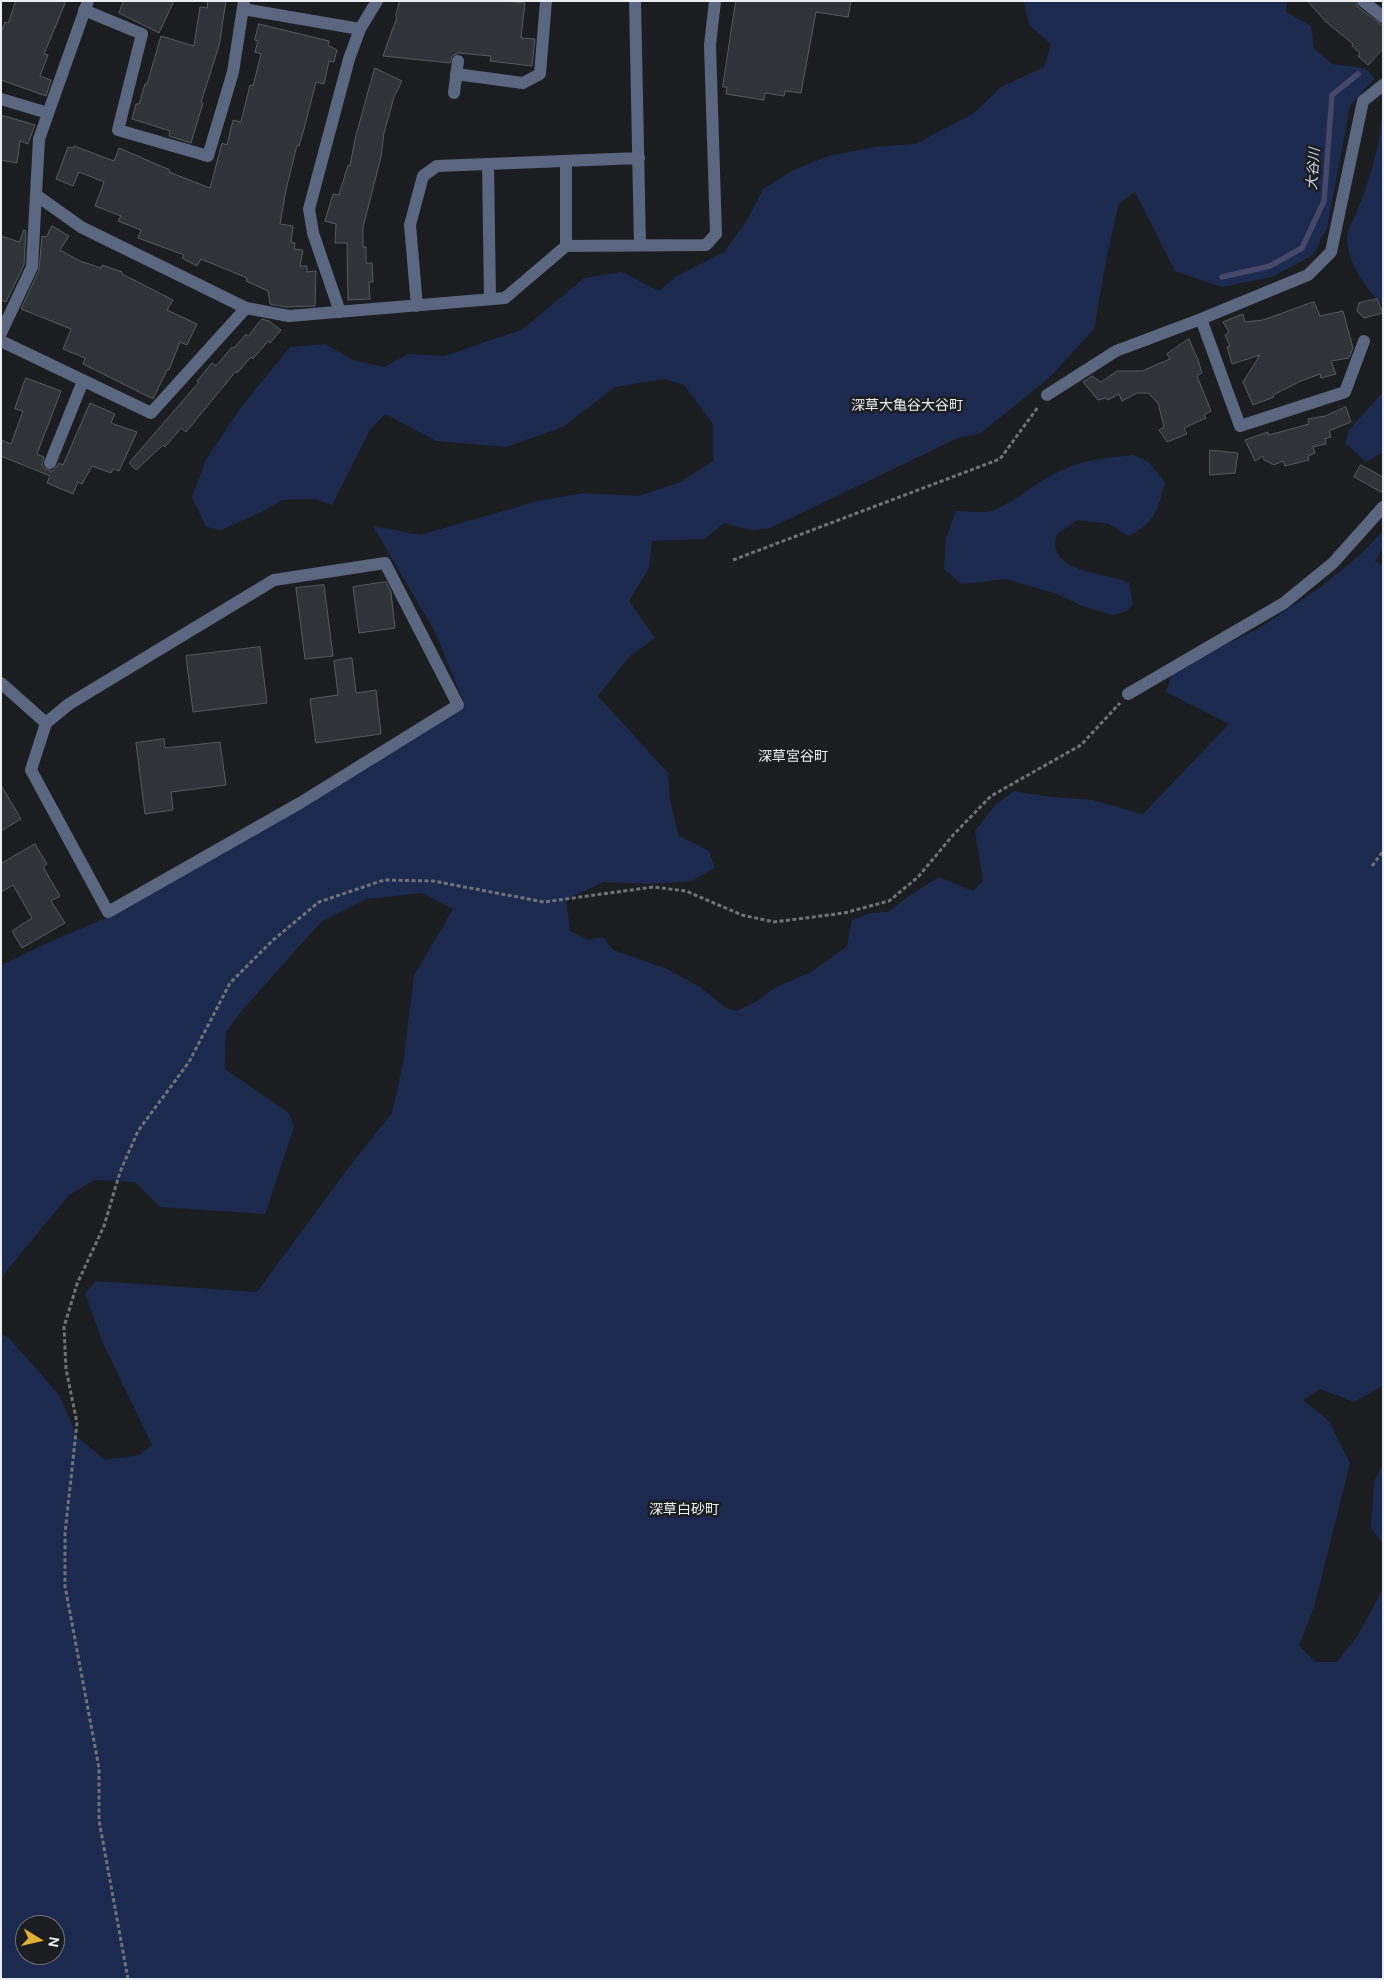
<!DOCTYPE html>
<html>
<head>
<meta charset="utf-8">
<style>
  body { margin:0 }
  #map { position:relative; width:1384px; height:1980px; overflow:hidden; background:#1b1d21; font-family:"DM Sans",sans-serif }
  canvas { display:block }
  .frame { position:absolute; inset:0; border:2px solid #ebedf0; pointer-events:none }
  .north { position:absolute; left:15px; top:1915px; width:50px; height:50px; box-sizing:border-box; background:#1b1d21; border:1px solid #6e7074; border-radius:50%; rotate:99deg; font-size:14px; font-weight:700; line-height:20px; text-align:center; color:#ebedf0 }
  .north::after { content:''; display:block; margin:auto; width:18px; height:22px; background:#dfb034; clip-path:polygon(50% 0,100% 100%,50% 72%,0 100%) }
</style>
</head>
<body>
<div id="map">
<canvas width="1384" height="1980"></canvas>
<div class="frame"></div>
<div class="north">N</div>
</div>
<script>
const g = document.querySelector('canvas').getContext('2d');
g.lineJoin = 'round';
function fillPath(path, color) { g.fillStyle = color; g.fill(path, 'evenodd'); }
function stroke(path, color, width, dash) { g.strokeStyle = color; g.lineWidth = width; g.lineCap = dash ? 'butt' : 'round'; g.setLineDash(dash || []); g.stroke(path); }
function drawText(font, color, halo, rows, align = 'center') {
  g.font = font + ' "DM Sans","Noto Sans JP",sans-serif'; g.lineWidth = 5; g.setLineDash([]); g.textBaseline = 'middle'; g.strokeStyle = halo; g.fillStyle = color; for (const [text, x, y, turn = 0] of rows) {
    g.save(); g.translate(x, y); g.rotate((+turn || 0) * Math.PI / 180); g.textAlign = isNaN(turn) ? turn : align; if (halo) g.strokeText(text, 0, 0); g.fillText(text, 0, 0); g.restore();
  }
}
fillPath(new Path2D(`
  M1024,1H1288L1286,12L1311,26L1314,48L1332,64L1365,68L1375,78L1350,106L1327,228L1313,255L1272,277L1222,287L1175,271L1135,192L1119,203L1107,256L1094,329L1049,378L981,433L958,438L770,528L751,530L724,523L705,539L652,541L649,568L629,601L655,638L630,656L598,696L668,773L670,801L679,836L709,851L715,868L691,881L650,884L604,882L566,899L570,931L588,940L603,937L613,950L665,968L700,987L726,1008L736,1011L754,1003L776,987L811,972L847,946L852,920L871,913L888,912L910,895L939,877L973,891L983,881L975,831L995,805L1014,791L1044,796L1092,800L1143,814L1229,724L1166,692L1173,670L1261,627L1322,586L1361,554L1383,531V547L1375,562L1383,565V1383L1381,1387L1354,1402L1320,1389L1303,1400L1329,1421L1350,1463L1314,1607L1299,1646L1316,1662H1337L1358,1635L1383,1589V1979H1V1334L9,1338L60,1396L77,1437L105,1460L139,1455L152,1445L103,1343L85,1293L96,1281L257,1292L352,1163L392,1113L403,1063L414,976L453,909L422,893L367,899L321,922L245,1007L226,1032L225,1069L289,1113L294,1128L265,1214L160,1207L135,1182L95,1180L69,1195L8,1269L1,1280V967L4,964L47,943L106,918L386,756L465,705L435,632L373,526L420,535L538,501L583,493L639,496L680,482L713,461V424L684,385L664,379L615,387L563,427L506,447L436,441L385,414L370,430L332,505L315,499L282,500L262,512L221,530L206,527L192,497L206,460L242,406L290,347L325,344L355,361L384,367L408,354L445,356L523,329L584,278L622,272L659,291L675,277L724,252L746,222L763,189L793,170L829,156L874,147L915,144L973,114L1001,87L1044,67L1051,44L1029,25ZM25,1925H55V1955H25Z
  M1381,120H1383V306C1366,287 1348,265 1347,239C1347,229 1356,216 1359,206C1370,178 1379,150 1381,120Z
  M1383,392V452L1366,462L1345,443L1349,430Z
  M1134,455L1149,462L1165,482C1158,509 1155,524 1128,536L1109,524L1078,520L1057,534C1056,537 1055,542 1055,545C1059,574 1109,573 1129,583L1133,604L1127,611L1113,615L1082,606L1057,594L1007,579L961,584L944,569L946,538L956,511C967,511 984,514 994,510C1018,500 1037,481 1060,471C1086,459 1106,458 1134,455Z
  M1383,1463V1544L1371,1528L1374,1482Z`), '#1c2a4f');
stroke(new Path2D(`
  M1222,277L1270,266L1302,248L1324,201L1332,95L1358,74`), '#47476a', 5.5);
const building = new Path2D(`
  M16,1H66L44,54L48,55L40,76L51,80L46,96L1,80V32L5,22L8,23Z
  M124,1H174L159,33L119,13Z
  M208,1H226L219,46L201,102L203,103L191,143L169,136L170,131L132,119L136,104H139L145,84H147L161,36L194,46L200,7L207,8Z
  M400,1H503L525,3L521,38L535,39L532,66L490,61L491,56L459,53L452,56L450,63L383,56L397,17L396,16Z
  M736,1H851L848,17L816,12L801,93L785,91L784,96L765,93L764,100L726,94L727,87H723Z
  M1308,1H1355L1358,7L1383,26V49L1368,65L1358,56L1360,53L1352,46L1353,44L1325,21Z
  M259,24L329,41L328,45L337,50L334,62L329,61L324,84L316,82L304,129L299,146L297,145L286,190L280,224L293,226L291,242L295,243L294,249L303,250L300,266H307V272L316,271L315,306L286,307L270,304L268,291L246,281L247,278L201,259L197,266L182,258L184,255L138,238L141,230L118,221L121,216L95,206L104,182L79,172L73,186L56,179L68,147L73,148L74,146L114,161L119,148L170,170L169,172L210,188L222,143L227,145L233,120L241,122L250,85L253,86L261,54L255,52L258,41L255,40Z
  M375,68L402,81L394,97L384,133L381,157L363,227V247H366V263H372L373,282H369L370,299L348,300L347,243H335L336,224L325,221L333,194L339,195L348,165L350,166L355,139Z
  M1,115L35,125L28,144L20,141L17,163L1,160Z
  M52,226L69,236L60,250L80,261L101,268L102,265L122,272V274L173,300L167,310L197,324L187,345L180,342L169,370H167L153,399L83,364L85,358L63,349L71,329L21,309L39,270L42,236L46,237Z
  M24,230L26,231L24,265L6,302L1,300V236L19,242Z
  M1377,299L1383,313L1364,318L1357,311L1359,303Z
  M1314,302L1320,316L1343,311L1353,348L1349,358L1331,361L1336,374L1321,378L1320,374L1301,381L1273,395L1274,397L1253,405L1243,382L1260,355L1232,364L1227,347L1230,346L1225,335L1229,332L1223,322L1243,314L1245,322L1263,320Z
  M262,319L269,321L281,330L270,343L268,341L253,359L251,357L237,373L236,371L186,432L181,428L165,447L163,445L136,470L129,463L199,382L197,381L212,363L216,366L232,347L234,348L246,334L248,336Z
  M1189,339L1198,360L1202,373L1197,376L1211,411L1204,415L1206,418L1184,428L1187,434L1167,442L1159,430L1164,427L1158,403L1148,393H1137L1122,401L1119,394L1108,400L1106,398L1098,400L1083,382L1092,376L1101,382L1117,371H1142L1170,359L1167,354Z
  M26,378L61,391L37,454L44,457L42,464L44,468L52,471L55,469L59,463L63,465L90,403L115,414L111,423L137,432L119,471L113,469L111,473L92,466L82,484L78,482L73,494L47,483L50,476L1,456V440L11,444L23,411L15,409Z
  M1346,407L1351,422L1329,431L1331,437L1325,439L1326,444L1313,447L1315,453L1308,456L1309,460L1285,466L1283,461L1274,465L1264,460L1263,456L1255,461L1245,440L1268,432L1269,435L1309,424L1308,419L1325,416Z
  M1210,450L1238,453L1235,473L1210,475Z
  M1361,465L1383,477V493L1354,477Z
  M386,582L391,592L395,628L359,633L353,587Z
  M324,585L333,656L305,659L296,588Z
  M260,647L267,703L193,712L186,656Z
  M352,658L356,693L376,690L381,734L316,743L310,699L338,695L334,661Z
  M164,739L165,748L220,742L226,785L171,792L173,810L145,814L136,743Z
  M1,785L21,819L1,831Z
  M35,844L47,864L43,867L60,896L51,901L65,923L22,948L12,931L32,918L13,885L1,892V864Z`);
fillPath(building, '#303337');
stroke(building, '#575a5f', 1);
stroke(new Path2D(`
  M733,560L1000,459L1038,407
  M1372,866L1383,851
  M128,1979L99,1820V1768L65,1586V1533L77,1423L66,1369L64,1327L77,1284L104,1226L120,1172L138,1131L189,1062L230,983L273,940L319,902L384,880L433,881L544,902L653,887L686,891L742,915L774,922L844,913L889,901L918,877L954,834L991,796L1081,745L1120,703`), '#707276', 3, [4, 2.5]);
stroke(new Path2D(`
  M635,1L640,245
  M1363,1L1383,17
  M243,9L360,29
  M84,10L142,34L118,130L208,156L233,72L244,1
  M456,74L523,83L540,74L546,1
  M454,93L458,61
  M1,99L48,113
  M566,161V246
  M488,164L490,299
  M36,195L81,227L246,308L289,316L505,298L566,246L706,245L716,234L710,45L715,1
  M417,306L410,225L423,176L437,166L639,158
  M340,312L313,233L309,209L349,59L360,29L377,1
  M1,333L32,267L39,139L88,1
  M1,341L151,413L246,308
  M1364,341L1345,392L1240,426L1201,319L1308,275L1331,252L1363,101L1383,85
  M1047,395L1116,351L1201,319
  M50,463L83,381
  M385,563L458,705L300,803L108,912L31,770L46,723L69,704L274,580Z
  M1,683L46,723
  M1128,694L1284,603L1333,563L1383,507`), '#5b6781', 12);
drawText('italic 14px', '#d4dcee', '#1b1d21', [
  ["大谷川",1314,169,-86]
]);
drawText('14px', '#ebedf0', '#1b1d21', [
  ["深草大亀谷大谷町",907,406],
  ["深草宮谷町",793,757],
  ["深草白砂町",684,1510]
]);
</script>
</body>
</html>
